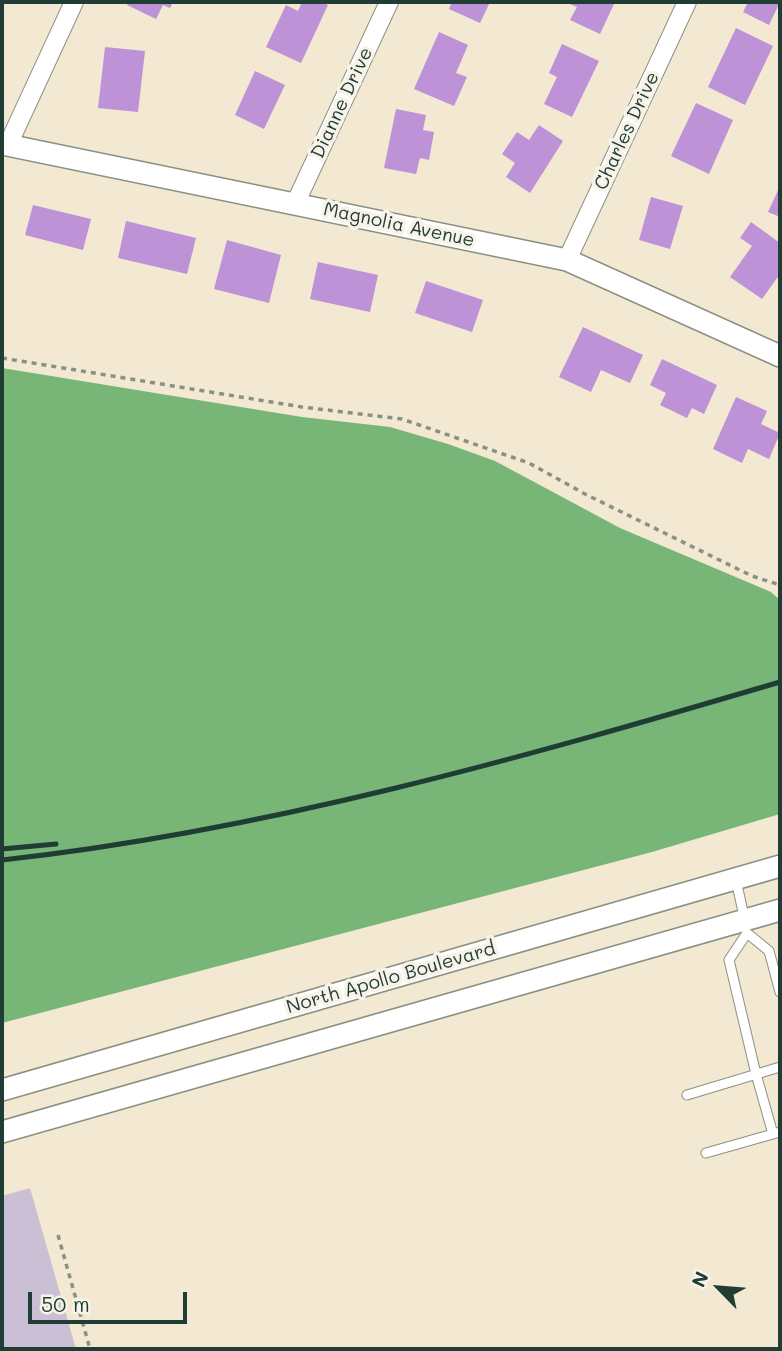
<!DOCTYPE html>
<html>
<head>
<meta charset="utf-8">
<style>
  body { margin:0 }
  #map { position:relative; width:782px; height:1351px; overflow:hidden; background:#f3e8d1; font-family:Mali,sans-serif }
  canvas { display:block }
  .frame { position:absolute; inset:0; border:4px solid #1f3d34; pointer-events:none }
  .north { position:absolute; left:684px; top:1253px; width:70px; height:70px; -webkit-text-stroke:5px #f7f3e8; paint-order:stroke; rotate:295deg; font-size:19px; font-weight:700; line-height:28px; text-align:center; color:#1f3d34 }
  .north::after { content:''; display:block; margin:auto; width:24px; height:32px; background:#1f3d34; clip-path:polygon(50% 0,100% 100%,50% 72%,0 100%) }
  .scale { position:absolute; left:28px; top:1292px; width:159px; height:32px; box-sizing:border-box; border:4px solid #1f3d34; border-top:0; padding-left:9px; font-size:21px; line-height:24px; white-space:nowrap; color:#1f3d34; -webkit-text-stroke:5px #f7f3e8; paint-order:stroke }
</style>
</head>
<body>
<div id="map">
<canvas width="782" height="1351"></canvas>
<div class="frame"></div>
<div class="north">N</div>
<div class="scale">50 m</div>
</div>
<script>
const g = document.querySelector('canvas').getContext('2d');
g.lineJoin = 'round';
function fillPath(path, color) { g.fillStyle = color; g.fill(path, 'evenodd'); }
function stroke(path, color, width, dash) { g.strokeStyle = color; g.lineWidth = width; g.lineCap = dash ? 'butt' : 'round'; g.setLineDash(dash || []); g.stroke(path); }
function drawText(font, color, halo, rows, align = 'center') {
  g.font = font + ' Mali,sans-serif'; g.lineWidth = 7; g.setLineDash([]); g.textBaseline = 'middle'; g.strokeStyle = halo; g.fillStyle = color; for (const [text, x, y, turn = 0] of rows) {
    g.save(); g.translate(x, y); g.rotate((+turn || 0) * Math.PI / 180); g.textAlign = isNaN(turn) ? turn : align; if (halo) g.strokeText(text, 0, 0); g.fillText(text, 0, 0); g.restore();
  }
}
fillPath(new Path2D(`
  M30,1188L76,1349H2V1196Z`), '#cbbfd5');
fillPath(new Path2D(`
  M2,368L302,417L390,427L448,444L495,461L620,528L771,592L780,600V814L652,852L2,1023Z`), '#78b677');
fillPath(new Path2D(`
  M129,2H173L170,8L163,5L156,19L127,5Z
  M302,2H320L328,5L301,63L266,47L286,5L298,11Z
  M452,2H490L480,23L449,9Z
  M565,2H615L600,34L570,20L577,7Z
  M748,2H780L769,25L743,12Z
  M736,28L773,46L745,105L708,87Z
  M439,32L468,45L456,73L467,77L454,106L414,89Z
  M562,44L599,61L572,117L544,104L557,77L549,73Z
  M105,47L145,51L138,112L98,108Z
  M255,71L285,85L264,129L235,115Z
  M696,103L733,120L709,174L671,156Z
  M396,109L426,115L423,130L434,132L429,160L420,158L416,174L384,168Z
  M539,125L563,141L530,193L506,177L515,163L502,154L517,132L529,140Z
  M780,186V217L768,212Z
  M651,197L683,206L670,249L639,240Z
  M33,205L91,219L83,250L25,235Z
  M126,221L196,238L187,274L118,258Z
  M751,222L780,243V274L762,299L730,277L752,246L740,238Z
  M227,240L281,255L269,303L214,289Z
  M318,262L378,275L370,312L310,299Z
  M426,281L483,300L472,332L415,313Z
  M583,327L643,355L630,383L601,370L591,392L559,377Z
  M662,359L717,385L704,414L692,408L687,418L660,405L666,393L650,385Z
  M736,397L767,411L761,424L780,433L769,459L748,449L742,463L713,449Z`), '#bd92d7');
const service = new Path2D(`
  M736,880L745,921
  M687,1095L780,1067
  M773,1134L756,1074L729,960L747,933L769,951L780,992
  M706,1153L780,1132`);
const minor = new Path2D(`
  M8,145L74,2
  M295,204L389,2
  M567,260L687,2`);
const tertiary = new Path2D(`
  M2,144L567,260L780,356
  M2,1090L780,866
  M2,1132L780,910`);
stroke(service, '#899282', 11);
stroke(minor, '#899282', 20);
stroke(tertiary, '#899282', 24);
stroke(new Path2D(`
  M2,358L302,407L402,419L529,463L585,494L752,576L780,585
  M58,1235L90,1349`), '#899282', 3.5, [5, 5]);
stroke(service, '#fff', 9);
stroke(minor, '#fff', 18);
stroke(tertiary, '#fff', 21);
stroke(new Path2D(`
  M2,849L56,844
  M2,860C267,831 525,757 780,682`), '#1f3d34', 5);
drawText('19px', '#1f3d34', '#f7f3e8', [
  ["Dianne Drive",342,103,-65],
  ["Charles Drive",627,131,-65],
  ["Magnolia Avenue",399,225,12],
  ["North Apollo Boulevard",391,978,-16]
]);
</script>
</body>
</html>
